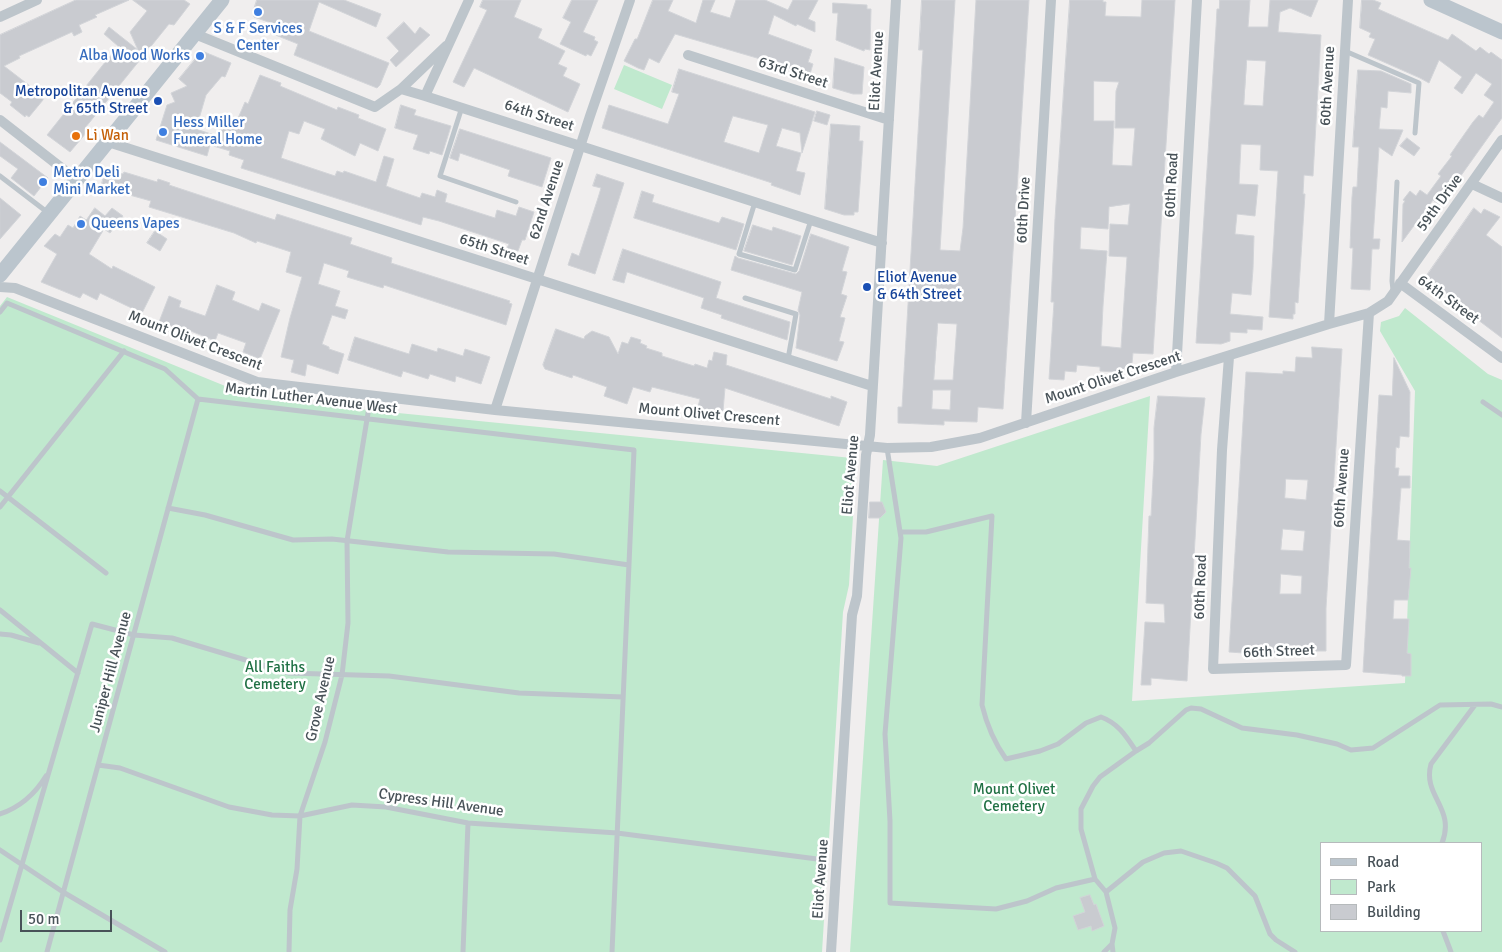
<!DOCTYPE html>
<html>
<head>
<meta charset="utf-8">
<style>
  body { margin:0 }
  #map { position:relative; width:1502px; height:952px; overflow:hidden; background:#f0eeee; font-family:Signika,sans-serif }
  canvas { display:block }
  .legend { position:absolute; left:1320px; top:842px; width:162px; height:90px; box-sizing:border-box; background:#fff; border:1px solid #b6babc; margin:0; padding:6px 9px; list-style:none; font-size:15px; color:#485258 }
  .legend li { display:flex; align-items:center; gap:10px; height:25px }
  .legend b { width:25px; border:1px solid #b6babc }
  .scale { position:absolute; left:20px; top:910px; width:92px; height:22px; box-sizing:border-box; border:2px solid #485258; border-top:0; padding-left:6px; font-size:15px; line-height:18px; white-space:nowrap; color:#485258; -webkit-text-stroke:4px #fff; paint-order:stroke }
</style>
</head>
<body>
<div id="map">
<canvas width="1502" height="952"></canvas>
<ul class="legend">
<li><b style="height:6px;background:#bbc5cd"></b>Road</li>
<li><b style="height:14px;background:#c0e9ce"></b>Park</li>
<li><b style="height:14px;background:#c9cbd0"></b>Building</li>
</ul>
<div class="scale">50 m</div>
</div>
<script>
const g = document.querySelector('canvas').getContext('2d');
g.lineJoin = 'round';
function fillPath(path, color) { g.fillStyle = color; g.fill(path, 'evenodd'); }
function stroke(path, color, width, dash) { g.strokeStyle = color; g.lineWidth = width; g.lineCap = dash ? 'butt' : 'round'; g.setLineDash(dash || []); g.stroke(path); }
function drawText(font, color, halo, rows, align = 'center') {
  g.font = font + ' Signika,sans-serif'; g.lineWidth = 5; g.setLineDash([]); g.textBaseline = 'middle'; g.strokeStyle = halo; g.fillStyle = color; for (const [text, x, y, turn = 0] of rows) {
    g.save(); g.translate(x, y); g.rotate((+turn || 0) * Math.PI / 180); g.textAlign = isNaN(turn) ? turn : align; if (halo) g.strokeText(text, 0, 0); g.fillText(text, 0, 0); g.restore();
  }
}
fillPath(new Path2D(`
  M624,65L672,85L662,109L614,89Z
  M7,297L257,399L852,458L856,464L849,585L843,612L822,952H0V306Z
  M1405,308L1488,374L1502,380V952H850L883,460L937,466L1150,396L1132,701L1405,683L1415,391L1380,331L1381,322L1399,316ZM1321,843H1481V931H1321Z`), '#c0e9ce');
const building = new Path2D(`
  M76,0H129L95,15L97,17L79,25L82,32L74,36L72,32L19,56L20,58L4,66L43,96V100L29,117L26,115L25,117L10,105L12,102L0,93V35Z
  M133,0H184L190,4L174,25L169,24L85,128L87,132L70,152L47,135L118,46L104,34L109,27L138,50L130,32L147,11Z
  M257,0H344L381,14L376,27L319,2L309,31L389,63L380,85L377,88L294,55L298,44L273,34L277,25L254,17L253,12Z
  M483,0H521L514,17L542,29L538,38L565,51L558,64L567,68L563,76L580,84L568,112L474,68L464,87L453,82L487,10L480,7Z
  M572,0H598L583,32L595,37L594,40L598,42L591,56L587,54L586,56L560,44L571,22L563,18Z
  M653,0H673L668,11L696,23L703,0H715L710,12L730,18L736,0H765L788,10L793,0H818L808,19L815,22V32L797,24L796,26L774,15L768,34L812,50L808,62L813,64L810,74L805,72L804,76L790,72L791,69L774,63L675,34L659,63L649,58L644,70L638,68L624,61L635,39H637Z
  M922,0H955L940,250L960,251L963,228L976,0H1029L1003,409L978,407L977,422L944,421V425L898,423V407H902L922,65L923,50H919ZM938,323L957,324L953,380H934ZM933,390H951L950,410L932,409Z
  M1070,0H1103V2H1106L1105,16L1141,17L1142,0H1175L1153,354L1133,353L1131,373L1100,371V367L1077,365L1076,372L1065,371L1064,380L1049,379L1054,302H1051L1055,219ZM1094,81L1119,82L1116,91L1115,128H1135L1132,166L1112,165L1114,121H1094ZM1130,204L1128,225L1110,224L1109,256L1127,257L1121,348L1101,346L1103,306L1107,251L1080,249L1081,227L1108,229L1109,207Z
  M1220,0H1250L1248,27H1268L1270,0H1318L1311,17L1290,8L1280,12L1278,32L1321,35L1313,176L1304,175L1303,194H1305L1298,303L1295,302V314H1293V319L1269,317L1278,171L1260,170L1261,145L1241,144L1239,184L1258,185L1255,216L1237,214L1235,234L1254,236L1253,269L1251,295L1232,293L1230,314L1263,317L1262,330L1247,329V333L1230,332V341L1221,344L1196,343L1216,27L1217,9H1219ZM1247,60L1266,61L1263,106L1244,105Z
  M1362,0H1373L1381,3L1378,9L1448,40L1452,34L1476,51L1480,47L1489,54L1491,52L1502,60V118L1440,205L1433,200L1402,242L1403,204L1405,201L1403,200L1410,191L1416,196L1420,190L1427,195L1441,176L1438,174L1452,156L1450,155L1461,139L1473,122L1479,115L1483,118L1494,102L1484,95L1492,84L1476,73L1462,94L1454,88L1462,77L1439,60L1429,83L1420,78L1368,55L1375,39L1369,37L1371,33L1360,28Z
  M833,3L867,5V9H871L870,50L865,49L864,51L836,40L838,13H833Z
  M404,22L415,34L420,27L430,35L396,67L390,60L399,51L387,38Z
  M202,51L231,63L225,77L222,76L206,95L196,129L217,136L222,121L236,123L245,102L248,104L260,75L281,83L280,86L337,110L338,107L359,115L358,118L386,129L378,151L360,143L355,156L321,139L325,129L304,121L299,134L289,131L281,158L335,176L337,171L343,173L344,171L376,182L384,156L394,159L386,186L394,189L420,198L422,193L435,197L437,190L447,194L445,202L495,218L497,210L516,216L519,207L534,212L525,240H522L518,251L507,248L509,244L439,221L423,217L421,225L241,168L244,160L229,155L230,151L210,145L207,156L156,140L167,105L175,102L171,93L187,86L179,79Z
  M835,58L864,67L862,94H853L833,88Z
  M679,69L815,112L802,153L800,133L782,128L776,146L801,153L796,171L805,173L800,195L771,185L772,183L602,128L609,105L668,124L679,94L672,92ZM733,116L768,125L759,153L724,142Z
  M1358,70L1381,71L1411,84V93L1388,91L1387,108L1381,107L1379,129L1403,130L1392,156L1379,147L1373,239H1380L1379,249H1372L1370,290L1351,289L1353,248H1350L1352,197L1353,187H1357L1359,147H1353Z
  M401,105L416,110L414,115L451,126L442,155L430,151L429,154L413,149L418,135L395,128Z
  M817,111L830,115L827,125L814,121Z
  M831,124L860,126L859,141H863L861,170L858,212H854V215H844L825,209Z
  M460,129L551,158L542,187L508,176L510,170L460,153L458,161L450,158Z
  M1407,138L1420,148L1414,156L1400,146Z
  M0,142L48,178L34,196L11,178L18,169L0,156Z
  M106,169L123,174L124,172L157,182L158,179L170,183L169,185L275,220L277,214L352,238L350,244L392,258L391,263L510,301L509,303L512,304L506,325L384,285L383,288L347,277L349,271L324,263L318,284L340,291L335,306L348,310L345,319L332,315L322,344L329,347V349L344,354L338,374L307,364L305,376L291,372L294,360L281,357L290,318L302,277L286,272L291,252L257,241L256,243L234,233L149,207L151,201L101,187Z
  M597,174L624,183L595,274L568,265L572,253L579,256L598,198L601,188L593,186Z
  M642,191L654,195L652,202L719,223L722,217L744,224L736,250L634,218Z
  M0,198L21,215L0,239Z
  M95,208L105,216L112,208L123,216L110,233L104,229L89,254L112,269L113,266L155,287L142,313L100,293L97,300L83,293L80,298L41,282L57,254L44,246L55,234L60,237L68,225L73,228L80,216L86,220Z
  M1474,208L1481,214L1484,209L1500,217L1486,235L1502,247V338L1457,304L1459,302L1425,278Z
  M753,225L772,231L773,227L801,236L792,265L744,251Z
  M155,231L167,239L160,251L147,243Z
  M811,234L849,247L842,271L847,272L841,294L847,296L840,317L845,318L839,341L844,342L837,361L796,348L800,315L798,310L802,292L731,270L735,256L738,258L796,274L799,271Z
  M623,249L721,282L716,298L790,322L787,340L721,318L722,315L701,308L704,298L627,272L624,283L613,280Z
  M217,285L235,292L232,300L259,311L262,303L280,310L260,359L243,352L246,343L218,333L215,341L186,329L183,338L169,332L171,327L159,322L169,296L181,301L179,307L205,316Z
  M556,329L584,339L585,336L592,331L609,337L618,354L622,342L628,344L631,337L641,340L640,343L647,346L646,348L662,353V356L694,366L695,364L707,368L709,360L712,361L714,352L727,355L726,365L831,399V396L847,402L839,426L725,388L723,411L709,410V415L696,414L700,399L652,387L650,392L633,387L627,404L604,396L607,387L573,375L572,378L545,369L543,365Z
  M355,337L409,354L412,344L437,352L438,348L463,356L465,349L490,357L481,384L456,376L455,382L430,374L428,379L403,371L401,377L348,360Z
  M1312,347L1342,349L1326,608V651H1288V654L1272,655L1229,652L1246,372L1283,374V371L1295,372L1296,357L1312,358ZM1286,479L1308,480L1306,500L1285,498ZM1283,529L1305,531L1303,551L1281,550ZM1281,574L1302,576L1301,594H1280Z
  M1394,358L1410,392L1409,437L1400,436L1399,448L1396,447L1395,468H1399L1398,476H1410V488H1401L1397,540L1410,541L1409,568H1411L1408,600H1394L1393,619H1409L1407,653L1411,654V676H1402V675L1363,672L1379,395L1392,396Z
  M1158,396L1205,398L1201,434L1187,681L1151,678V685H1141L1145,622L1165,623L1164,604L1146,603L1149,516H1151L1154,459V428Z
  M870,502H882L886,512L880,518H869Z
  M1090,895L1094,905L1096,904L1104,926L1092,931L1091,926L1078,930L1073,916L1085,912L1080,898Z`);
fillPath(building, '#c9cbd0');
stroke(building, '#d2d4d8', 1);
stroke(new Path2D(`
  M1345,51L1419,83L1415,133
  M462,107L440,176L516,202
  M0,176L47,212
  M755,202L739,254L795,270L811,220
  M1393,290L1392,281L1397,182
  M745,298L796,314L788,359
  M0,312L7,303L165,369L198,399L634,450L612,952
  M1483,402L1502,415
  M887,448L901,538L885,734L890,821V903L996,909L1027,901L1056,888L1095,879
  M0,491L106,573
  M0,507L124,351
  M168,508L205,515L293,540L332,539L448,552L554,554L629,565
  M901,532H926L992,516L982,705C987,726 994,742 1006,759L1040,751L1058,744L1086,723L1101,717C1118,723 1126,736 1136,751
  M0,610L78,673
  M0,634L11,635L39,643
  M98,765L120,768L229,807L272,815L300,816L352,805L386,807L468,823L617,833L817,859
  M0,814C21,807 35,794 46,776
  M1442,843C1456,808 1422,796 1431,764L1475,705
  M0,850L63,892L165,952
  M1106,892L1143,862L1164,853L1181,851L1216,863L1227,868L1255,896L1270,934L1276,940L1295,952
  M1443,931L1451,952
  M0,940L92,624L134,635L172,638L289,673L389,676L519,693L623,697
  M47,952L198,399
  M289,952L290,910L297,869L300,816L325,742L342,675L348,623L347,541L371,395
  M463,952L468,823
  M1104,952L1112,944
  M1113,952L1112,944L1115,928L1106,892L1095,879L1081,829V809L1093,786L1100,777L1136,751L1149,743L1186,710L1191,708L1201,709L1242,728L1297,735L1337,744L1351,750L1373,748L1440,705L1491,704L1502,707`), '#bdc5cb', 5);
stroke(new Path2D(`
  M0,17L37,0
  M195,34L375,107L401,89L425,96L882,243
  M688,55L889,120
  M401,89L446,46
  M425,96L469,0
  M0,120L77,180
  M108,142L872,386
  M1472,184L1502,198
  M1400,283L1502,358
  M0,287L15,288L257,382L495,410L887,448L931,447L980,438L1176,372L1329,324L1369,313L1388,301L1502,140
  M1329,324L1348,0
  M1229,357L1222,450L1213,669L1346,665L1369,313
  M1176,372L1197,0
  M495,410L590,116L630,0
  M1026,423L1051,0
  M831,952L852,615L857,596L866,455L870,435L896,0`), '#bdc5cb', 10);
stroke(new Path2D(`
  M1431,0L1502,32
  M0,275L222,0`), '#bbc5cd', 15);
for (const [x, y, r, color] of [
  [258,12,5,"#3f7fe0"],
  [200,56,5,"#3f7fe0"],
  [158,101,5,"#1a4fb4"],
  [163,132,5,"#3f7fe0"],
  [76,136,5,"#e8710a"],
  [43,182,5,"#3f7fe0"],
  [81,224,5,"#3f7fe0"],
  [867,287,5,"#1a4fb4"]
]) { const dot = new Path2D(); dot.arc(x, y, r, 0, 2 * Math.PI); g.fillStyle = color; g.fill(dot); stroke(dot, '#fff', 2); }
drawText('15px', '#366cbe', '#fff', [
  ["S & F Services",258,29,"center"],
  ["Center",258,46,"center"],
  ["Alba Wood Works",190,56,"right"],
  ["Hess Miller",173,123],
  ["Funeral Home",173,140],
  ["Metro Deli",53,173],
  ["Mini Market",53,190],
  ["Queens Vapes",91,224]
], 'left');
drawText('15px', '#485258', '#fff', [
  ["Eliot Avenue",877,71,-87],
  ["63rd Street",793,73,18],
  ["60th Avenue",1328,86,-87],
  ["64th Street",539,116,18],
  ["60th Road",1172,185,-87],
  ["62nd Avenue",547,200,-72],
  ["59th Drive",1440,203,-54],
  ["60th Drive",1024,210,-87],
  ["65th Street",494,250,18],
  ["64th Street",1448,300,36],
  ["Mount Olivet Crescent",195,341,21],
  ["Mount Olivet Crescent",1113,378,-18],
  ["Martin Luther Avenue West",311,399,7],
  ["Mount Olivet Crescent",709,415,5],
  ["Eliot Avenue",851,475,-85],
  ["60th Avenue",1342,488,-86],
  ["60th Road",1201,587,-88],
  ["66th Street",1279,652,-2],
  ["Juniper Hill Avenue",111,672,-75],
  ["Grove Avenue",321,699,-77],
  ["Cypress Hill Avenue",441,803,8],
  ["Eliot Avenue",821,879,-86]
]);
drawText('15px', '#164399', '#fff', [
  ["Metropolitan Avenue",148,92],
  ["& 65th Street",148,109],
  ["Eliot Avenue",877,278,"left"],
  ["& 64th Street",877,295,"left"]
], 'right');
drawText('15px', '#c56008', '#fff', [
  ["Li Wan",86,136]
], 'left');
drawText('15px', '#217145', '#fff', [
  ["All Faiths",275,668],
  ["Cemetery",275,685],
  ["Mount Olivet",1014,790],
  ["Cemetery",1014,807]
]);
</script>
</body>
</html>
